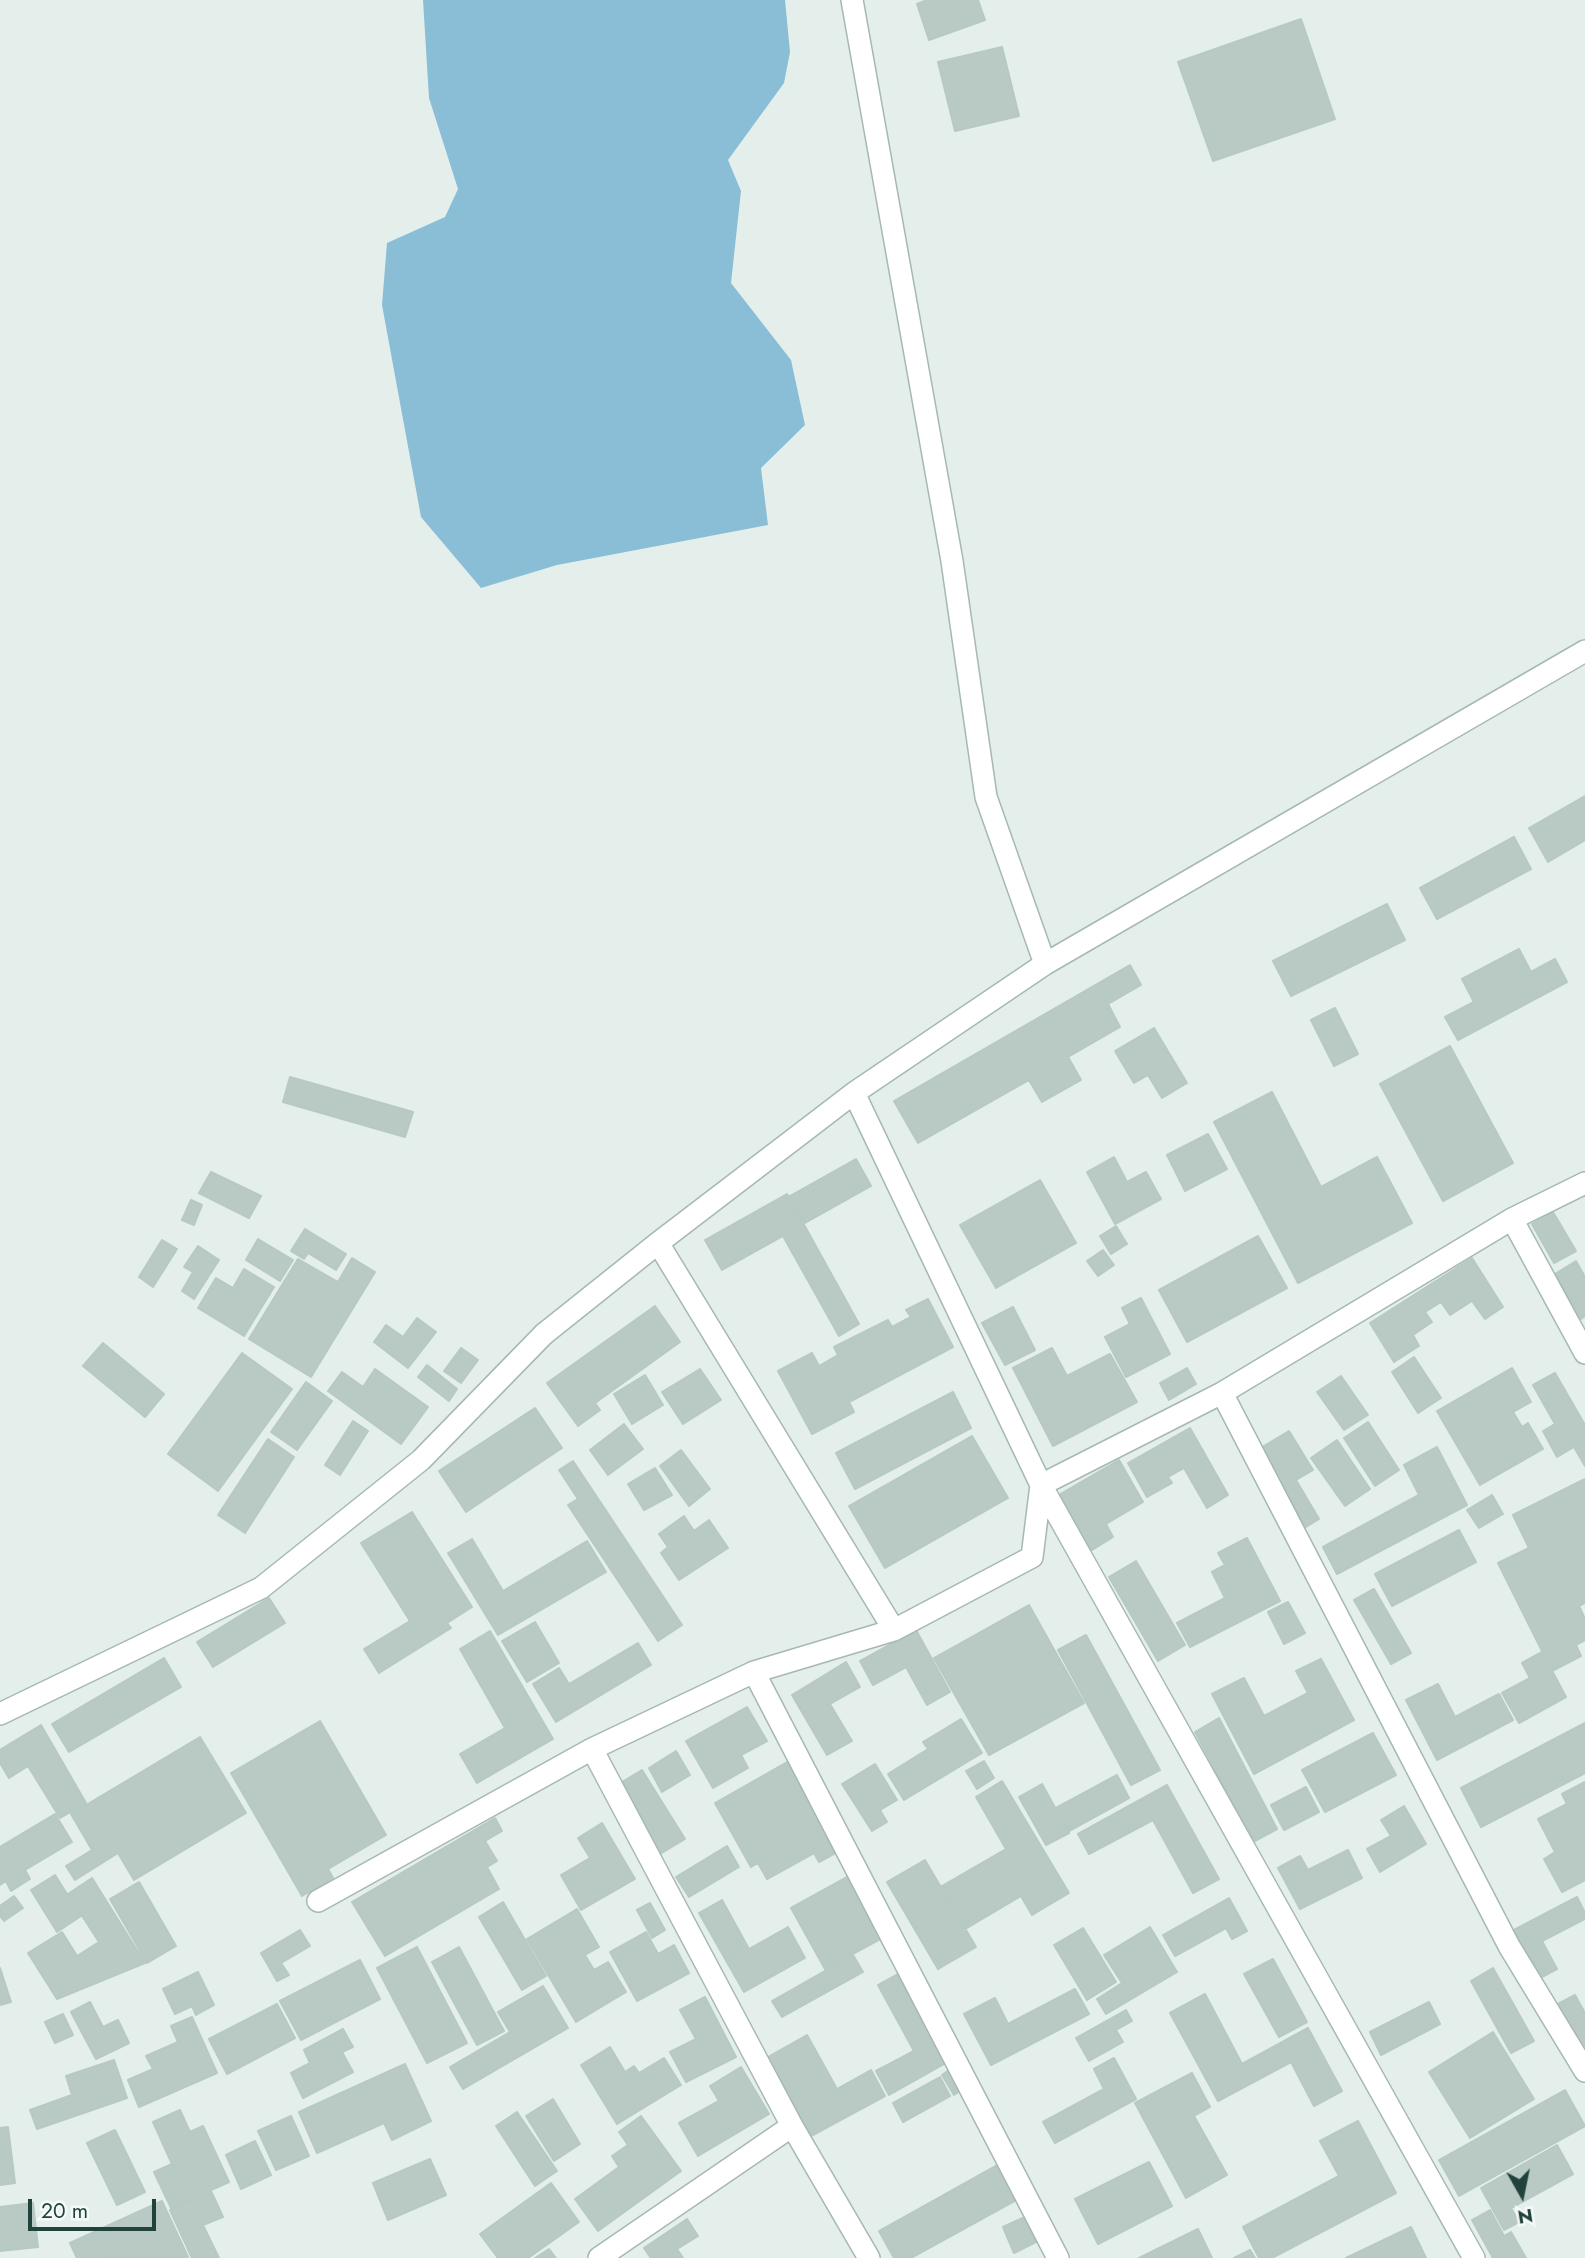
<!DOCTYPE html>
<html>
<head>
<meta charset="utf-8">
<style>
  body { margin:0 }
  #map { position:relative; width:1585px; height:2258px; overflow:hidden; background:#e4efec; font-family:Jost,sans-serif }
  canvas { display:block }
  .north { position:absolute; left:1487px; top:2160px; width:70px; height:70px; -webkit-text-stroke:5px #f5faf9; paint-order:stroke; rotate:171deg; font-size:19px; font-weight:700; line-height:28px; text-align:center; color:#22423e }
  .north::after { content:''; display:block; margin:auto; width:24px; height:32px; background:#22423e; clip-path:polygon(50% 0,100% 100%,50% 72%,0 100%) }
  .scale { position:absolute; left:28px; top:2199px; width:128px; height:32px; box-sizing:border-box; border:4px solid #22423e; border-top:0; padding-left:9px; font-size:21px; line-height:24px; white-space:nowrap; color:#22423e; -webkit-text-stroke:5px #f5faf9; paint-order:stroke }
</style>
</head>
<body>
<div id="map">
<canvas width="1585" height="2258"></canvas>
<div class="north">N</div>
<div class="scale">20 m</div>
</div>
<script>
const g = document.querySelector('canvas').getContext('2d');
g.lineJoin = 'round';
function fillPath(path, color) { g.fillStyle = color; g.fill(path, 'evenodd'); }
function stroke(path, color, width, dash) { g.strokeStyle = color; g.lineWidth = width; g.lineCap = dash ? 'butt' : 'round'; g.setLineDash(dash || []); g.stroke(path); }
fillPath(new Path2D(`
  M423,0H785L790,52L784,83L728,160L741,191L731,283L791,360L805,425L761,468L768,525L557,565L481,588L421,517L382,305L387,243L445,217L458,189L429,98Z`), '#8abed6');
const building = new Path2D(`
  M927,0H978L985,20L929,40L917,4Z
  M1301,19L1335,119L1213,161L1178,62Z
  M1002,47L1019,116L955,131L938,62Z
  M1585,796V840L1548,862L1529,828Z
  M1514,837L1531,869L1437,919L1420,888Z
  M1387,904L1405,940L1291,996L1273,961Z
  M1519,949L1531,972L1555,959L1567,982L1458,1040L1445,1017L1474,1002L1462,979Z
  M1130,965L1141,985L1108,1004L1120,1027L1068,1057L1081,1080L1042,1102L1029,1080L918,1143L894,1101Z
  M1335,1008L1358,1054L1334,1066L1311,1020Z
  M1154,1028L1187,1083L1162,1098L1148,1075L1134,1083L1115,1051Z
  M1450,1046L1513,1163L1443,1201L1380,1084Z
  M290,1077L413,1112L405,1137L283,1102Z
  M1272,1092L1321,1187L1377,1157L1412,1223L1298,1283L1214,1122Z
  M1208,1134L1227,1169L1185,1191L1167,1155Z
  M1114,1157L1127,1182L1146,1172L1161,1199L1115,1224L1087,1172Z
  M856,1159L871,1186L805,1223L790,1196Z
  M211,1172L261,1196L249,1218L199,1193Z
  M1040,1180L1076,1243L996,1288L960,1225Z
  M787,1194L859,1324L839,1336L783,1236L722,1270L705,1240Z
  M191,1200L202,1205L194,1225L182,1220Z
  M1553,1212L1576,1251L1554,1263L1532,1224Z
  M1116,1226L1127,1244L1111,1254L1100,1236Z
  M305,1229L346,1254L336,1270L308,1253L304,1259L291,1251Z
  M1258,1236L1287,1288L1187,1342L1159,1290Z
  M258,1239L293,1260L280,1281L246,1260Z
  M162,1240L177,1249L153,1287L139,1277Z
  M198,1246L219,1260L194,1299L182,1291L193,1272L184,1267Z
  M1103,1250L1114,1265L1098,1276L1087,1261Z
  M352,1258L375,1272L311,1377L249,1339L298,1259L338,1282Z
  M1472,1258L1503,1307L1485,1319L1472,1301L1450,1315L1441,1302L1425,1312L1432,1322L1413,1335L1419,1346L1394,1362L1370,1323Z
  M1576,1261L1585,1277V1316L1581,1319L1555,1274Z
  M244,1269L274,1287L244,1336L198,1308L216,1278L233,1288Z
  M1141,1298L1170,1354L1126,1377L1105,1337L1130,1324L1122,1308Z
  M928,1299L953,1347L849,1402L854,1412L812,1434L778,1371L812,1353L819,1366L838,1355L834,1347L888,1320L892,1327L911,1317L906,1310Z
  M655,1306L680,1342L595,1403L600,1410L578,1426L547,1383Z
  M1013,1307L1035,1350L1005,1365L982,1323Z
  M417,1318L436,1332L408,1368L374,1342L386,1325L403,1337Z
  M103,1343L164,1394L145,1417L83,1366Z
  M461,1348L478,1360L461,1383L444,1371Z
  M1052,1348L1067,1376L1110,1354L1137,1402L1053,1446L1013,1368Z
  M242,1353L292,1389L218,1491L168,1454Z
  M1414,1357L1441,1398L1418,1413L1392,1372Z
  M427,1365L457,1389L449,1401L418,1377Z
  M1187,1368L1196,1384L1169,1400L1160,1383Z
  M1512,1368L1531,1402L1513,1412L1522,1427L1528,1423L1543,1449L1480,1485L1437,1411Z
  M375,1369L428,1407L401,1444L328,1391L342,1372L363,1387Z
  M700,1369L721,1400L683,1424L662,1392Z
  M1555,1373L1585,1425V1466L1574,1447L1557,1457L1543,1431L1555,1424L1533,1385Z
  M645,1375L663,1405L632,1424L614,1394Z
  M1341,1376L1368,1415L1344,1430L1317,1392Z
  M306,1382L332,1401L297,1450L271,1432Z
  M953,1392L971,1428L855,1489L836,1453Z
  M535,1408L562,1448L466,1512L439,1471Z
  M353,1421L368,1431L340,1475L325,1465Z
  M1368,1422L1399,1470L1375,1486L1344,1438Z
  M624,1424L643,1449L608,1475L590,1450Z
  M1190,1428L1228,1495L1207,1508L1184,1468L1168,1477L1172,1483L1147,1497L1128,1463Z
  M1289,1431L1313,1470L1296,1480L1319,1519L1306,1527L1259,1449Z
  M972,1436L1008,1498L885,1568L849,1506Z
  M268,1439L294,1457L245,1533L218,1515Z
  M1337,1440L1370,1489L1345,1506L1311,1458Z
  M1437,1447L1467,1505L1337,1574L1323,1547L1419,1495L1404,1465Z
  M681,1450L710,1489L689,1506L660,1466Z
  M1119,1460L1143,1502L1106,1524L1113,1537L1089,1552L1057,1496Z
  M573,1461L682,1625L658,1641L568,1505L578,1499L559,1470Z
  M655,1468L672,1495L644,1510L628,1484Z
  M1585,1479V1603L1579,1606L1585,1619V1640L1576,1645L1581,1656L1552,1671L1498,1563L1529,1548L1513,1515Z
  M1492,1495L1503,1514L1479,1528L1467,1510Z
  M412,1512L472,1607L447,1623L451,1628L379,1673L364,1649L410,1621L361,1543Z
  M684,1516L694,1531L709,1520L728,1548L679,1580L661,1553L668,1547L659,1534Z
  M1459,1530L1476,1562L1392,1606L1375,1574Z
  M1247,1538L1280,1601L1190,1647L1177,1623L1225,1598L1212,1572L1225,1565L1218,1553Z
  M472,1539L503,1591L587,1541L606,1572L498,1635L448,1553Z
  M1136,1561L1185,1645L1158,1661L1109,1577Z
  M1374,1589L1411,1653L1391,1664L1354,1600Z
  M269,1598L285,1623L213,1667L197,1642Z
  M1288,1602L1305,1633L1284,1644L1268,1612Z
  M1029,1605L1084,1703L989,1755L934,1658Z
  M535,1622L559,1663L527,1682L502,1641Z
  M916,1630L950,1692L927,1705L906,1667L873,1685L860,1661Z
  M490,1631L553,1739L477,1783L460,1754L505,1728L460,1649Z
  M1086,1635L1160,1770L1131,1785L1058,1650Z
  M638,1643L651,1665L556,1722L533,1684L559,1668L569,1684Z
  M1542,1652L1566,1697L1519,1723L1502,1693L1530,1678L1522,1663Z
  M164,1658L181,1687L69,1752L52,1724Z
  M1321,1659L1354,1720L1254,1774L1212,1694L1244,1678L1264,1716L1308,1693L1296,1671Z
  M846,1662L860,1687L830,1704L852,1741L827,1755L792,1695Z
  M1438,1684L1455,1717L1499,1694L1513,1720L1437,1760L1406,1700Z
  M747,1707L767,1741L741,1755L748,1768L713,1788L686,1741Z
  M1219,1718L1277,1829L1253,1842L1195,1732Z
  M961,1719L982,1753L904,1800L888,1774L928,1749L923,1742Z
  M320,1721L386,1835L328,1869L333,1878L302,1896L231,1773Z
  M1585,1723V1773L1481,1827L1461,1788Z
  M41,1725L86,1803L60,1818L28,1766L9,1778L0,1763V1750Z
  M1373,1733L1396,1775L1325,1812L1302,1770Z
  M200,1737L246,1813L134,1880L118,1853L75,1880L66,1866L92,1850L71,1814Z
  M676,1751L690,1775L662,1792L649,1768Z
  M789,1761L839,1851L819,1862L814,1853L767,1879L758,1863L751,1867L715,1803Z
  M984,1761L994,1778L977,1789L966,1771Z
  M875,1764L897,1800L880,1810L887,1822L872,1831L842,1784Z
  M642,1770L685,1839L660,1854L617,1785Z
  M1117,1775L1129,1798L1069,1831L1056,1808Z
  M1002,1781L1069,1893L1032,1915L1021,1896L967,1928L942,1886L1006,1849L976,1797Z
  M1585,1782V1880L1562,1892L1544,1859L1555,1852L1538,1819L1567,1804L1562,1794Z
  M1042,1784L1069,1833L1046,1845L1019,1797Z
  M1167,1785L1219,1879L1193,1893L1153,1820L1089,1854L1078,1834Z
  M1306,1787L1319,1812L1284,1830L1271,1805Z
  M1404,1806L1426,1844L1380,1872L1367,1849L1391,1836L1381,1820Z
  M55,1814L72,1842L25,1870L30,1879L11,1891L6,1881L0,1885V1847Z
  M495,1818L502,1831L485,1841L497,1861L487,1867L499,1889L385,1956L352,1902Z
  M602,1823L635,1879L581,1910L561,1875L590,1858L578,1838Z
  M727,1846L739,1867L689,1897L676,1877Z
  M1348,1850L1362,1878L1300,1909L1278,1868L1300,1856L1308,1870Z
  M925,1860L976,1947L938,1969L887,1882Z
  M55,1875L81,1916L57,1932L31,1890Z
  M851,1875L884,1937L825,1969L791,1908Z
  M92,1878L145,1963L57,1999L28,1953L62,1932L77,1956L99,1942L68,1894Z
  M139,1882L176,1946L147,1963L110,1899Z
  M14,1896L23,1908L4,1921L0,1916V1906Z
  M1577,1897L1585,1913V1919L1542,1941L1557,1969L1538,1979L1512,1931Z
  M1229,1898L1247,1931L1232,1939L1226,1928L1175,1956L1163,1935Z
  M722,1900L749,1949L788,1927L805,1958L744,1992L699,1913Z
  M503,1902L546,1976L522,1990L479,1917Z
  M650,1903L665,1930L652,1938L637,1910Z
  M577,1909L599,1947L585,1955L594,1970L608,1962L626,1992L576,2022L527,1939Z
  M1150,1927L1177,1972L1106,2014L1097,1999L1122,1983L1104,1955Z
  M1083,1928L1116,1982L1087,2000L1054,1945Z
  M300,1930L310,1946L281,1963L289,1975L277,1981L261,1953Z
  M646,1932L658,1954L674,1945L689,1973L637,2001L610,1952Z
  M417,1947L467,2043L427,2063L377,1968Z
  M459,1947L504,2031L477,2045L432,1962Z
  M853,1955L863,1972L782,2017L772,2001Z
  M1273,1959L1307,2022L1279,2037L1244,1974Z
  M360,1960L380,1999L301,2040L280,2001Z
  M0,1968L11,2002L0,2005Z
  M1493,1968L1534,2041L1511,2053L1471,1981Z
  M905,1970L953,2059L889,2095L876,2071L914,2051L878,1985Z
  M198,1972L214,2005L196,2015L192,2006L175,2014L163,1989Z
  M543,1986L568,2028L463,2089L450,2067L510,2032L498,2012Z
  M1075,1989L1089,2014L991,2065L964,2014L995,1998L1008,2024Z
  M1205,1994L1242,2064L1308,2028L1342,2091L1314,2106L1291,2062L1218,2101L1170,2013Z
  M1575,1995L1585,2013V2059L1556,2005Z
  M705,1997L736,2057L686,2082L670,2052L696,2039L680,2010Z
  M90,2002L103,2027L118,2020L129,2043L96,2059L71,2012Z
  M1429,2002L1440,2024L1381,2055L1370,2032Z
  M277,2004L295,2038L227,2074L209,2039Z
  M1126,2010L1132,2021L1116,2030L1123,2042L1089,2061L1076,2038Z
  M63,2014L73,2035L55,2043L45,2022Z
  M192,2017L217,2073L139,2107L128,2080L153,2069L146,2056L178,2042L171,2026Z
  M343,2029L353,2047L342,2052L353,2072L303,2098L291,2073L310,2063L304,2050Z
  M1493,2032L1534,2099L1470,2138L1429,2072Z
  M807,2035L837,2089L871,2070L885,2096L811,2136L768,2057Z
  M610,2047L625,2072L634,2066L639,2073L664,2058L681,2085L617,2124L581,2065Z
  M1114,2058L1136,2099L1055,2143L1043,2122L1104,2089L1094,2069Z
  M114,2060L127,2098L37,2129L30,2110L72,2095L66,2076Z
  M405,2064L431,2121L392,2140L384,2123L317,2153L299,2112Z
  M741,2067L769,2114L698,2156L679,2123L719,2101L710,2086Z
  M953,2067L966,2087L954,2095L942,2075Z
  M1192,2073L1210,2107L1194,2116L1227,2175L1186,2198L1135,2103Z
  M940,2077L950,2096L903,2122L893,2103Z
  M1565,2090L1585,2126L1459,2196L1439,2160Z
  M553,2099L580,2144L554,2161L526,2116Z
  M180,2110L190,2132L203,2126L229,2182L171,2208L154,2172L172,2164L153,2122Z
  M517,2112L557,2171L535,2186L496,2126Z
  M291,2116L309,2156L276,2170L258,2131Z
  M641,2116L681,2171L598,2231L575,2199L619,2167L612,2156L628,2145L619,2132Z
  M1358,2121L1396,2193L1272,2258H1259L1243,2227L1339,2176L1320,2141Z
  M8,2127L15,2183L0,2185V2128Z
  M115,2130L145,2192L117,2205L87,2143Z
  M255,2141L271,2175L241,2189L226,2155Z
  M1557,2145L1573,2174L1511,2208L1519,2222L1504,2230L1481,2188Z
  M430,2159L446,2195L388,2220L373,2183Z
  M1149,2162L1172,2206L1098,2244L1075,2199Z
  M999,2164L1018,2199L911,2258H894L879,2231Z
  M551,2183L579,2222L528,2258H498L480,2234Z
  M211,2191L223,2217L203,2225L219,2258H192L170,2210Z
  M162,2201L188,2257L77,2258L70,2243Z
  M33,2203L38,2247L0,2251V2207Z
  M1490,2210L1504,2236L1511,2232L1526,2258H1493L1472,2220Z
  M1027,2216L1038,2241L1014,2253L1003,2227Z
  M687,2219L698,2236L677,2249L683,2258H651L644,2248Z
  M1411,2227L1426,2258H1346Z
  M1198,2229L1212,2258H1139Z
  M549,2249L556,2258H535Z
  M1250,2250L1255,2258H1234Z`);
fillPath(building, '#b9cac5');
stroke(building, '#b6c9c4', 2);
const minor = new Path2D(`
  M852,0L952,561L986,797L1045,964
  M854,1093L1041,1485L1474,2258
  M1512,1219L1585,1353
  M658,1243L894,1630
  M544,1334L658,1243L854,1093L1045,964L1585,651
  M1222,1393L1509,1946L1585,2071
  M754,1672L1058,2258
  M592,1749L792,2126L869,2258
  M318,1901L592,1749L754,1672L894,1630L1032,1557L1041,1485L1222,1393L1512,1219L1585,1183
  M599,2258L792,2126`);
const tertiary = new Path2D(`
  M0,1714L261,1588L421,1460L544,1334`);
stroke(minor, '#a6b8b4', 24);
stroke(tertiary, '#a6b8b4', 24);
stroke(minor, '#fff', 21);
stroke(tertiary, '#fff', 21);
</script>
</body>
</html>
